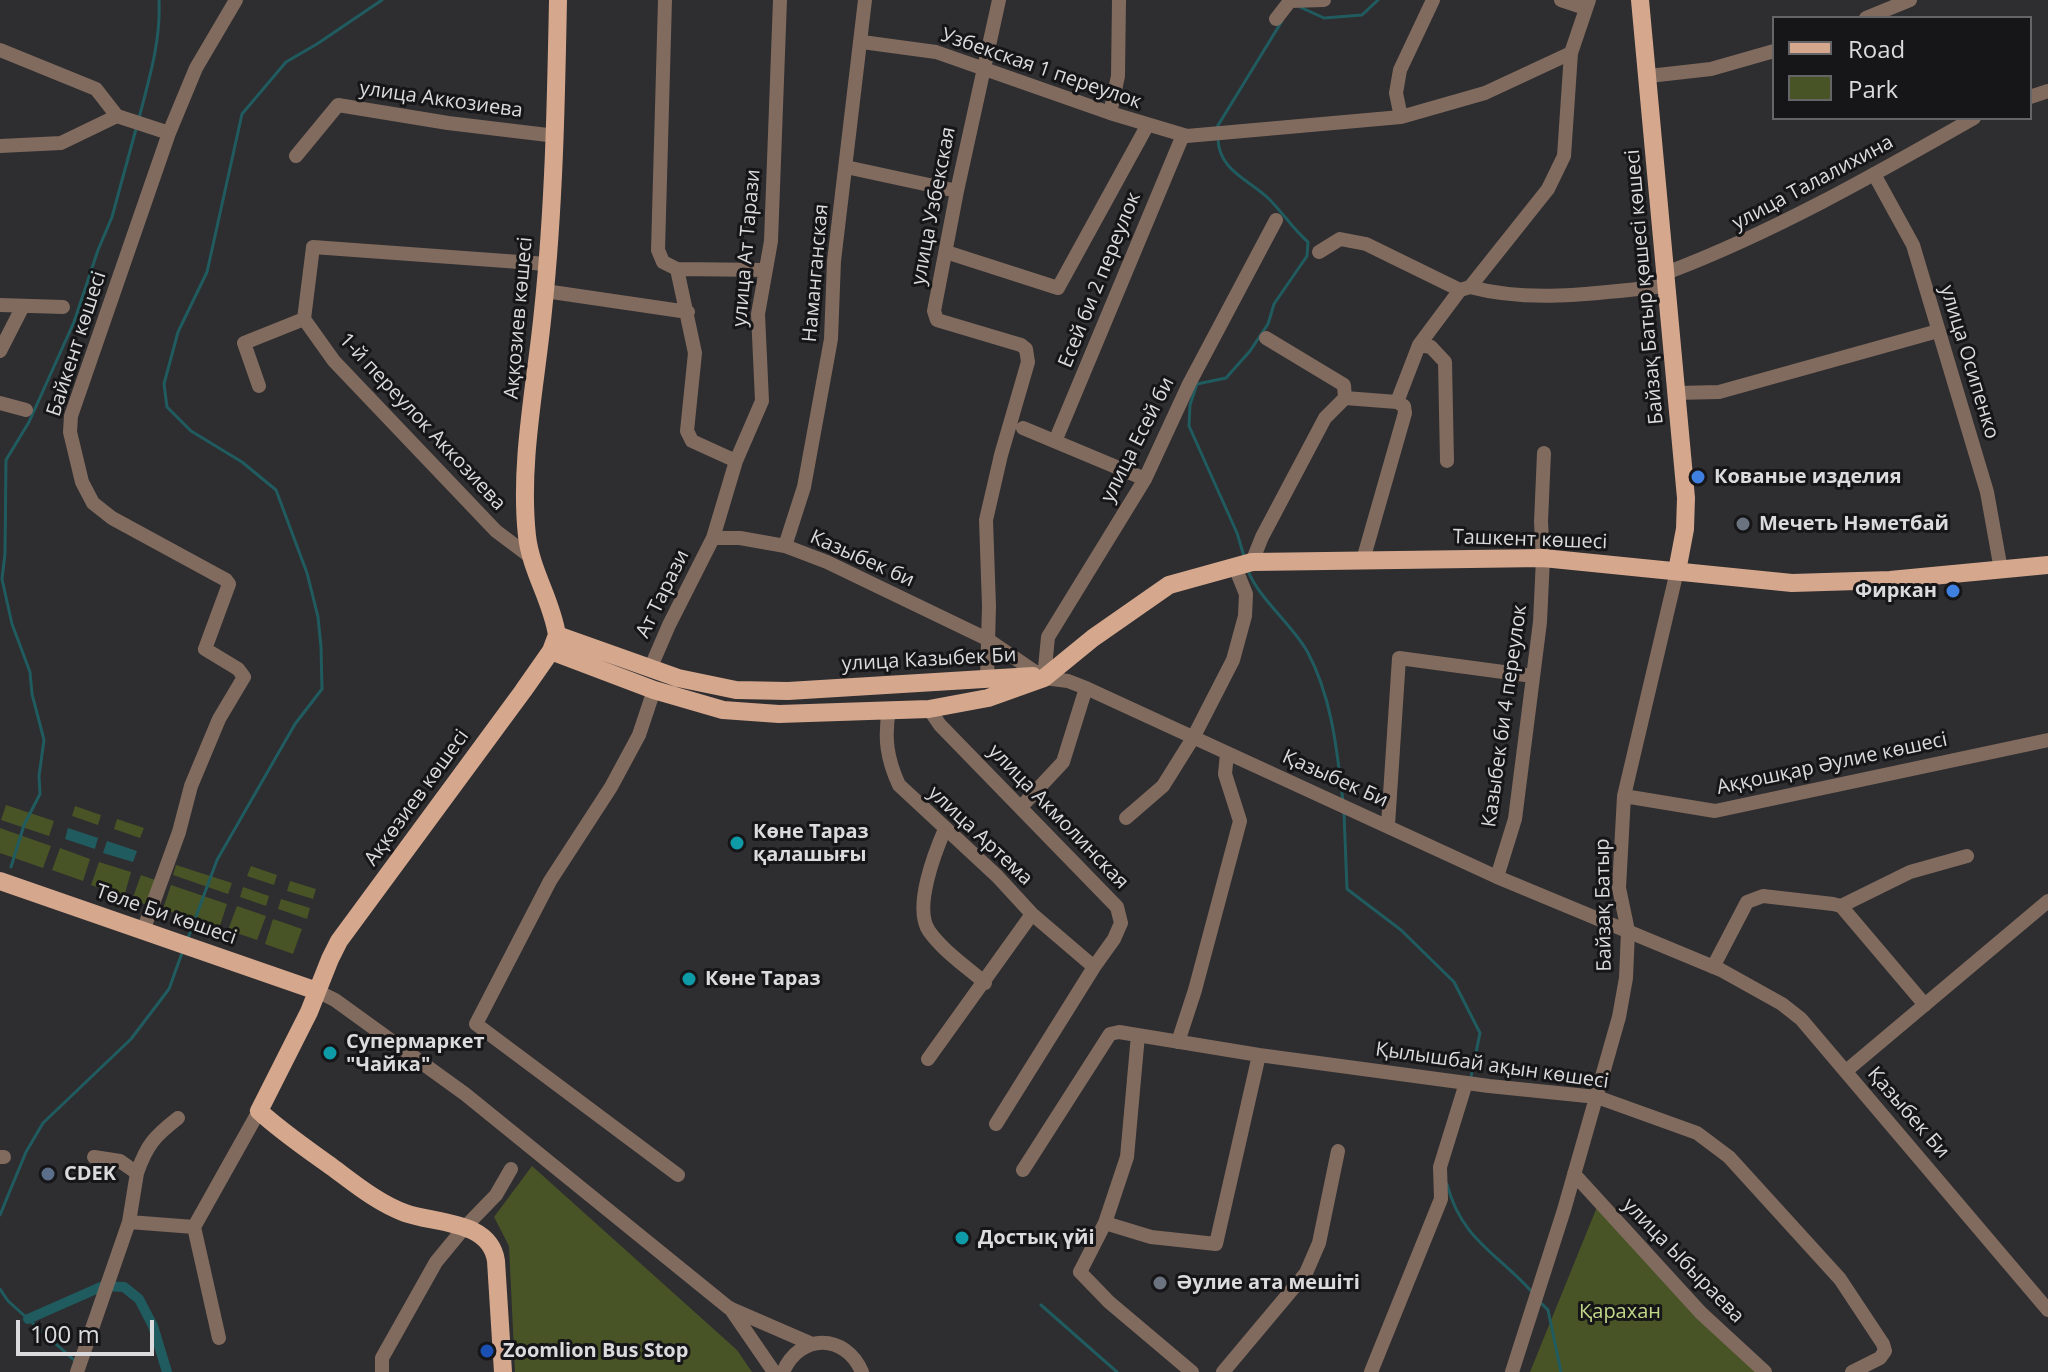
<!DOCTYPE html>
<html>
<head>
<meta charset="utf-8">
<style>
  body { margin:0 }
  #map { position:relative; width:2048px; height:1372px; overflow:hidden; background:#2e2d30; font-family:"Open Sans",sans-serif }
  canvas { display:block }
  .legend { position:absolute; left:1772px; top:16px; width:260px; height:104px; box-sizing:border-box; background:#161517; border:2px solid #656466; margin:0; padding:10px 14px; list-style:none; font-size:24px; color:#dbdadc }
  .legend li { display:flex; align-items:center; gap:16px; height:40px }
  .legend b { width:40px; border:2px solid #656466 }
  .scale { position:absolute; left:16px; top:1320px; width:138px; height:36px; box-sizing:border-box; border:4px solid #dbdadc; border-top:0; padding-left:10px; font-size:24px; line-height:28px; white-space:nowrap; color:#dbdadc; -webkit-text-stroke:6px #161517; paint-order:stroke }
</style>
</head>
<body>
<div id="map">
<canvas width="2048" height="1372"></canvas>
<ul class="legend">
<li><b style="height:10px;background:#d5a78d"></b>Road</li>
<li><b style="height:22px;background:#485426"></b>Park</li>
</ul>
<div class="scale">100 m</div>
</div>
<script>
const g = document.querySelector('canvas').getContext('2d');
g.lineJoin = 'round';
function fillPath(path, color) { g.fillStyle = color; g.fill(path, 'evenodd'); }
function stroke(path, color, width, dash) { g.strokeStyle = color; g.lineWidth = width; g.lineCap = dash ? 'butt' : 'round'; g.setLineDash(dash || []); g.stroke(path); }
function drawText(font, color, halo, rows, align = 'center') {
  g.font = font + ' "Open Sans",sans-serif'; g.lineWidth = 6; g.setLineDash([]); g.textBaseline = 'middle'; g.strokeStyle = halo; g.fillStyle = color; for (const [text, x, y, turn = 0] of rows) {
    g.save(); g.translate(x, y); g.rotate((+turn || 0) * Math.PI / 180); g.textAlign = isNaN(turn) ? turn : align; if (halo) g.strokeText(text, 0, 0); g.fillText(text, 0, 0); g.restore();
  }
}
fillPath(new Path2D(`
  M6,805L54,821L49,836L1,820Z
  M75,806L101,815L98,825L72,816Z
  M117,819L144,828L140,838L114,829Z
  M0,828L51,846L43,868L0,853Z
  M60,848L90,859L83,881L52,870Z
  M99,862L131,872L124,897L91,885Z
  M176,865L232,883L228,894L173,875Z
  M251,866L277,875L274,885L247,876Z
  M141,875L158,881L150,906L132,900Z
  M290,881L316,889L313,899L287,891Z
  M171,885L227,904L219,929L163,909Z
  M243,887L269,896L266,906L240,897Z
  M281,899L310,908L307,919L278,909Z
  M237,906L266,916L257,940L228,930Z
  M273,919L302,929L293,954L265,944Z
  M532,1166L737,1350L752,1372H515L509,1246L494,1217Z
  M1599,1202L1763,1372H1530Z`), '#485426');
fillPath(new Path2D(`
  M68,828L98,838L95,849L65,839Z
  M107,841L137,851L133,862L103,853Z`), '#205c5f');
stroke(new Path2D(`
  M1300,7L1324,18L1362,15L1378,0
  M139,118C149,79 161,41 159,0
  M1217,127L1282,21
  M1218,139C1219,171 1250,180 1269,199C1283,213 1293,229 1308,242L1307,256L1274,304L1268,324L1250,351L1226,378L1197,384L1190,405L1189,426L1237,533L1244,556
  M1248,571C1260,600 1291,623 1307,651C1332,697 1337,750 1343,802
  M1344,813L1347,889L1401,930L1454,982L1480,1033L1471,1077
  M11,867L24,825L40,794L39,776L44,740L32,694L30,672L12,624L2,579L5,554L6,460L29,422L74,322L98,250L112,217L136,129
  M188,938L217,860L295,724L322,689L321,647L318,617L307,573L276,490L242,462L191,431L167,407L164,384L178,332L207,272L242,114L286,62L317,44L382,0
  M1447,1184C1461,1239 1497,1253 1532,1292
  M0,1215L26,1152L43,1123L131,1039L169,989L182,953
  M0,1289L8,1301L75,1361
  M1539,1301L1548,1310L1561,1372
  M1041,1305L1117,1372`), '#205c5f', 3);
stroke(new Path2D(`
  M28,1319L103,1286L124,1287L139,1299L153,1326L167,1372`), '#205c5f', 10);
stroke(new Path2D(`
  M665,0L658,250L663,262L677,269L766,270
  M1561,0L1585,8
  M1866,18L1910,0
  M1276,19L1290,1L1324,0
  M862,42L936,52L1110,113L1187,136L1401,117L1485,93L1571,53
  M0,50L96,89L117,116
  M1649,76L1711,69L1774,51
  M2030,97L2048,91
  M1110,113L1118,76L1119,0
  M1401,117L1396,93L1400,70L1433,0
  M0,146L61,143L117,116L169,133
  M296,156L338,105L448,123L556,136
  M846,167L957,191
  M1874,174L1913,245L1987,492L2001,570
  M946,252L1058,288L1147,126
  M1319,252L1340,239L1366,244L1460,290
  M677,269L695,353L687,431L692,441L736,461
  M1666,273C1774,232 1874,175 1974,118
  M1470,287C1534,304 1601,292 1667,286
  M545,291L688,312
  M0,305L63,307
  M1419,345L1431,347L1445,362L1447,461
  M0,351L23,306
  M259,386L244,343L304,319
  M1676,393L1719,392L1938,331
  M1345,398L1397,402L1419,345L1460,290L1470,287L1548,189L1564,156L1571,53L1589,0
  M0,403L26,410
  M1023,428L1145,479
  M1056,439L1183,135
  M713,538H740L785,546L827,562L987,639L1044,678L1068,681L1086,688L1497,877L1721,970L1782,1004L1801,1019L2048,1310
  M785,546L804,487L831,339L834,261L865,0
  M532,558L496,531L334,361L304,319L313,247L547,264
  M1363,560L1405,413L1404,406L1397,402
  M1252,562L1262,537L1325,418L1345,398L1344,385L1266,338
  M650,669L669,625L713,538L736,461L762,401L758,314L771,241L780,0
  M1044,678L1048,637L1145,479L1189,384L1276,220
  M987,679L989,606L986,520L1001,455L1028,362L1026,349L1021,345L937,320L934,311L957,191L999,0
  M654,690L639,735L611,787L550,881L476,1024L678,1175
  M929,709L940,725L1117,907L1121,923L1114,939L1094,967L996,1124
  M889,710C884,738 887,759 899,785L997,876L1032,914L1094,967
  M1624,796L1715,811L2048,740
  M1021,807L1063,762L1086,688
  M1126,818L1163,786L1193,738L1233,660L1245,616L1246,594L1235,567
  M1388,825L1399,658L1533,676
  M945,829C935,852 913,908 929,931C943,951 967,967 985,983
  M1497,877L1515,819L1540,622L1543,558L1541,522L1544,453
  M1841,906L1910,872L1967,856
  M143,931L179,832L191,786L219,719L244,677L238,669L205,649L229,584L226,580L112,518L93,503L82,482L70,432L71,416L169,133L196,68L236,0
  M1713,967L1747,902L1763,896L1833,904L1841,906L1925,1005
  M317,991L335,1000L465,1094L729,1308L812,1344
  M1138,1035L1127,1157L1105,1223L1080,1272L1109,1302L1192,1372
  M1178,1042L1195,990L1240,821L1225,774L1227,753
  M928,1059L1032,914
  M1846,1071L2048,901
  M0,1157H4
  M1023,1170L1110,1034L1119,1032L1259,1055L1489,1086L1597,1097L1697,1133L1729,1157L1840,1279L1883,1344L1885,1351L1880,1358L1852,1372
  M137,1173C147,1144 155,1136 178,1118
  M1574,1174L1701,1313L1765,1372
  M129,1222L194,1227
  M1105,1223L1151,1237L1216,1244L1259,1055
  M194,1227L259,1111
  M194,1227L219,1338
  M730,1308L774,1372
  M77,1372L129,1222L137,1173L120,1161L94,1157
  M382,1372V1358L436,1262L464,1228L496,1195L511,1169
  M783,1372C800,1333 845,1333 862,1372
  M1223,1372L1306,1273L1319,1243L1338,1151
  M1371,1372L1441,1199L1440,1167L1466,1083
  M1512,1372L1564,1210L1619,1017L1626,978L1628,931L1619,888L1624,796L1677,571`), '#816b5e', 14);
stroke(new Path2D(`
  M1640,0L1686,498L1685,529L1677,571
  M557,635C552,601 531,571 527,536C519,462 536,384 543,311C554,207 556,104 558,0
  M557,635L678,678L736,690L788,691L1033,676
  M551,651L654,690L723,710L779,714L929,709L988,698L1044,678L1093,638L1169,585L1252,562L1543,558L1792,583L1890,580L2048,565
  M0,881L317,991
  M503,1372L496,1261C490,1220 436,1224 405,1213C378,1203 355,1184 332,1167C307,1149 282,1132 259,1111L309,1012L330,959L339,941L523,691L551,651L557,635`), '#d5a78d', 18);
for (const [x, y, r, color] of [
  [1698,477,8,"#3f7fe0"],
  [1743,524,8,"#6b7280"],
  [1953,591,8,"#3f7fe0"],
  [737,843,8,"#0f9aa8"],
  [689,979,8,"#0f9aa8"],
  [330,1053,8,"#0f9aa8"],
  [48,1174,8,"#5c6f8a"],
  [962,1238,8,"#0f9aa8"],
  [1160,1283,8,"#6b7280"],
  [487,1351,8,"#1a4fb4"]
]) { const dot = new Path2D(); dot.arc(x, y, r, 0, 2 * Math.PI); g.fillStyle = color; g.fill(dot); stroke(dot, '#161517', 3); }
drawText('20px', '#dbdadc', '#161517', [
  ["Узбекская 1 переулок",1041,69,19],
  ["улица Аккозиева",441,100,8],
  ["улица Талалихина",1813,183,-28],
  ["улица Узбекская",934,206,-79],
  ["улица Ат Тарази",747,248,-85],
  ["Наманганская",816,273,-85],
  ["Есей би 2 переулок",1100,280,-68],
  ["Байзақ Батыр қөшесі көшесі",1645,287,-95],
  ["Аққозиев көшесі",519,318,-85],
  ["Байкент көшесі",77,344,-72],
  ["улица Осипенко",1969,362,73],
  ["1-й переулок Аккозиева",422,422,47],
  ["улица Есей би",1138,440,-63],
  ["Ташкент көшесі",1530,540,2],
  ["Казыбек би",862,559,24],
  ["Ат Тарази",663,594,-64],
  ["улица Казыбек Би",929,660,-3],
  ["Казыбек би 4 переулок",1505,716,-82],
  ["Аққошқар Әулие көшесі",1832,764,-12],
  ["Қазыбек Би",1335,779,24],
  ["Ақкөзиев көшесі",417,798,-54],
  ["улица Акмолинская",1058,817,46],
  ["улица Артема",980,836,43],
  ["Байзақ Батыр",1604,905,-91],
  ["Төле Би көшесі",166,915,19],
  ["Қылышбай ақын көшесі",1492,1066,8],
  ["Қазыбек Би",1908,1113,49],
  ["улица Ыбыраева",1683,1261,46]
]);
drawText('bold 20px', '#dbdadc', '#161517', [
  ["Кованые изделия",1714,477],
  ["Мечеть Нәметбай",1759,524],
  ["Фиркан",1937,591,"right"],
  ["Көне Тараз",753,832],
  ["қалашығы",753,855],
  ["Көне Тараз",705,979],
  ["Супермаркет",346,1042],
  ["\"Чайка\"",346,1065],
  ["CDEK",64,1174],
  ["Достық үйі",978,1238],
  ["Әулие ата мешіті",1176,1283],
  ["Zoomlion Bus Stop",503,1351]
], 'left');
drawText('20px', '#c1d889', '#161517', [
  ["Қарахан",1620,1312]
]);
</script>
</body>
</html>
